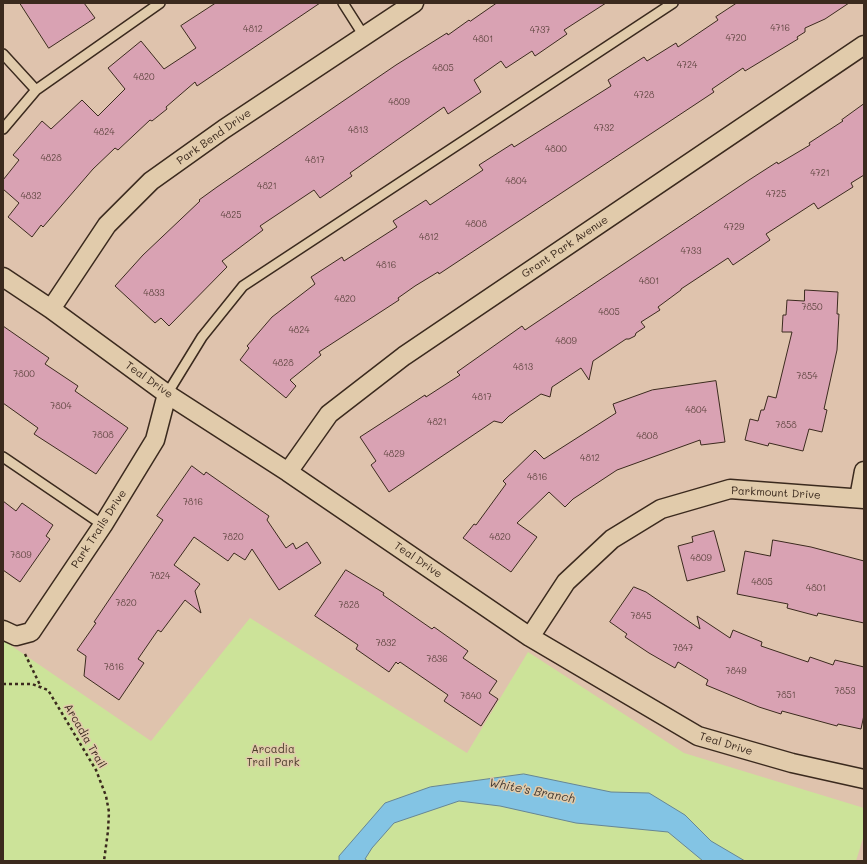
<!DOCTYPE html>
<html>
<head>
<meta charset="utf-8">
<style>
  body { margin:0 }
  #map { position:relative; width:867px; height:864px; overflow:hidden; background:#dfc3ad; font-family:Mali,sans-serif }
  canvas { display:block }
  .frame { position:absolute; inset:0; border:4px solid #3b2a1e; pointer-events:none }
</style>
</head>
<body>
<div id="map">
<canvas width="867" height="864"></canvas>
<div class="frame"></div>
</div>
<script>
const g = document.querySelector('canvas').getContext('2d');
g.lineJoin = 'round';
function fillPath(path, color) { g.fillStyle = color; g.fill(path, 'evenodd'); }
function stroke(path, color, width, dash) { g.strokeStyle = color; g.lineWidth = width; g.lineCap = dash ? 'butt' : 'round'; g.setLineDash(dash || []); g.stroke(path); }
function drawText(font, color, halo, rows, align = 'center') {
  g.font = font + ' Mali,sans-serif'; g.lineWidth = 3; g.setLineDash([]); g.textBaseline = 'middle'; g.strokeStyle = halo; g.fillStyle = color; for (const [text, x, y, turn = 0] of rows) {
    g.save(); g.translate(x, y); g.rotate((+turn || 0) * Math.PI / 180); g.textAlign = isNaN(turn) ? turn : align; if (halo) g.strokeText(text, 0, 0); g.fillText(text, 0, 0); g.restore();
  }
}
fillPath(new Path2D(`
  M250,618L467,753L528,652L684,753L864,808V835L856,861H3V640L151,741Z`), '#cce399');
const water = new Path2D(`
  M524,774L611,792L649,793L685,815L711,841L745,861H703L668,832L576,823L500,806L459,801L394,823L372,848L365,859L368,861H339V856L385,803L430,787Z`);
fillPath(water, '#83c4e4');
stroke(water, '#668695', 1);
const building = new Path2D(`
  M20,3H84L95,18L49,48Z
  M216,3H320L197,86L195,82L166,107L167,109L152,121L150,120L118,150L115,148L93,169L43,227L41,225L32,237L8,217L19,203L3,189V180L19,160L13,155L42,121L51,129L82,100L98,116L125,89L108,68L141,41L164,69L196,48L181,26Z
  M497,3H606L564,30L567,34L535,56L532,51L506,68L501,61L474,80L481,92L448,114L444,107L350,173L352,176L320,198L314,190L260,226L263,230L222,261L227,267L169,326L161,318L155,323L115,286L143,255L200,201L199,200L217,187L396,65L447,33L448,35L469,20L470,21Z
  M737,3H849L825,19L805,28V32L797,37L798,39L745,71L743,68L712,89L714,92L439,274L438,272L415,286L398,298L399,300L319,352L321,355L290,380L296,386L286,398L240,360L249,348L247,346L272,317L315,284L311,277L342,257L344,261L397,227L393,221L426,200L430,205L483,170L479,165L512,144L514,147L611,86L608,80L644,57L647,61L676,43L678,47L718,20L716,17Z
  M864,104V175L851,183L853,187L818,209L814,203L766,234L770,240L733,265L728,258L681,289V290L658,307L660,310L641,322L645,327L636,333L635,336L629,339H626L593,361L589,380L581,368L552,387L550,397L541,394L509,416L502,423L494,421L389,492L371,465L376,461L360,437L425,395L426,397L460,375L457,372L515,331L522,326L525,330L749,180L777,162L778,164L810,145L809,143L843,121L842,120Z
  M805,290L838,292L837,314H839L837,350L824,409L827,410L822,432L809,429L803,451L769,443L768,446L745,440L750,419L758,421L761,410H764L768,396L776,398L792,332H782L783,315H786L787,300L804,301Z
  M3,326L49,358L45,364L78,386L75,391L128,428L96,474L34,434L38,428L3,403Z
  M716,381L725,442L701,445L700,440L617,470L573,499L565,507L549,492L517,523L537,537L511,572L463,538L474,524L476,525L506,484L503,481L535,450L544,459L616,413L613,404L652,390Z
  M192,466L204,475L206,472L269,516L267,520L286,548L293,543L296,549L307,542L321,563L279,590L252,549L245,560L234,553L228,561L194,537L174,565L200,584L195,591L201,613L185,600L161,632L158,630L138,659L144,663L119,700L84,676L86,656L77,650L96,623L94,622L163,520L157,516Z
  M3,501L16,511L22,503L53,525L46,536L50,539L20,582L3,570Z
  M714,531L725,571L687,581L678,546L693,542L692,537Z
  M773,540L811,547L864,561V623L818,613L817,616L787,608L788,604L737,594L745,551L770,556Z
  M346,570L384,593L383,595L432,629L434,627L468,651L463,658L497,681L489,693L498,699L481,726L444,701L448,695L400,662L398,664L396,662L389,672L356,649L358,645L315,616Z
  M634,587L646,592L700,629L697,616L730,638L733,630L762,642L761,646L808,662L810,657L833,665L835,660L864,667V715L861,729L838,724L837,726L782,711L781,714L759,707L706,685L708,680L678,662L675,668L649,653L625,637L627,634L610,622Z`);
fillPath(building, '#d9a2b3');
stroke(building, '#3b2a1e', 1);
const service = new Path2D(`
  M343,3L364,36
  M3,54L36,90L160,3
  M3,129L36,90
  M167,394L202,337L243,286L673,3
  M3,457L103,525`);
const minor = new Path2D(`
  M3,277L51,309L167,394L288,472L530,637L698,736L792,763L864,779
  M51,309L107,225L151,181L224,129L414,3
  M288,472L329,414L404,356L864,45
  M859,498L864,471
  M3,630L16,636L31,632L103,525L155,440L167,394
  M530,637L566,582L612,539L661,509L730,489L864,499`);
stroke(service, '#3b2a1e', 12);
stroke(minor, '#3b2a1e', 21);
stroke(new Path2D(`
  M25,654L41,687
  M3,684H32L48,690L96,770L106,796L109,812L108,831L104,861`), '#3b2a1e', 2.5, [3, 3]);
stroke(service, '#e1cbab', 9);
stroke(minor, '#e1cbab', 18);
drawText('9px', '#624843', null, [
  ["4716",780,28],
  ["4812",253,29],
  ["4737",540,30],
  ["4720",736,38],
  ["4801",483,39],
  ["4724",687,65],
  ["4805",443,68],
  ["4820",144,77],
  ["4728",644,95],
  ["4809",399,102],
  ["4732",604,128],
  ["4813",358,130],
  ["4824",104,132],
  ["4800",556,149],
  ["4828",51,158],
  ["4817",315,160],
  ["4721",820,173],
  ["4804",516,181],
  ["4821",267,186],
  ["4725",776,194],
  ["4832",31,196],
  ["4825",231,215],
  ["4808",476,224],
  ["4729",734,227],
  ["4812",429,237],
  ["4733",691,251],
  ["4816",386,265],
  ["4801",649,281],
  ["4833",154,293],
  ["4820",345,299],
  ["7850",812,307],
  ["4805",609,312],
  ["4824",299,330],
  ["4809",566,341],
  ["4828",283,363],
  ["4813",523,367],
  ["7800",24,374],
  ["7854",807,376],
  ["4817",482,397],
  ["7804",61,406],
  ["4804",696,410],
  ["4821",437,422],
  ["7858",786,425],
  ["7808",103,435],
  ["4808",647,436],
  ["4829",394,454],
  ["4812",590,458],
  ["4816",537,477],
  ["7816",193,502],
  ["7820",233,537],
  ["4820",500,537],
  ["7809",21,555],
  ["4809",701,558],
  ["7824",160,576],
  ["4805",762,582],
  ["4801",816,588],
  ["7820",126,603],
  ["7828",349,605],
  ["7845",641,616],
  ["7832",386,643],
  ["7847",683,648],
  ["7836",437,659],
  ["7816",114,667],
  ["7849",736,671],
  ["7853",845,691],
  ["7851",786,695],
  ["7840",471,696]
]);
drawText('11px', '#3b2a1e', '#e1cbab', [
  ["Park Bend Drive",214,137,-35],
  ["Grant Park Avenue",565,247,-34],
  ["Teal Drive",149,380,35],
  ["Parkmount Drive",776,493,3],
  ["Park Trails Drive",99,529,-57],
  ["Teal Drive",418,560,34],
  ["Arcadia Trail",85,736,60],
  ["Teal Drive",726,744,17]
]);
drawText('11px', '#4a3c2a', '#e1cbab', [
  ["Arcadia",273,750],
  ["Trail Park",273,763]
]);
drawText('italic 12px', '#423932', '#e1cbab', [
  ["White's Branch",532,791,11]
]);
</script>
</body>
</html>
